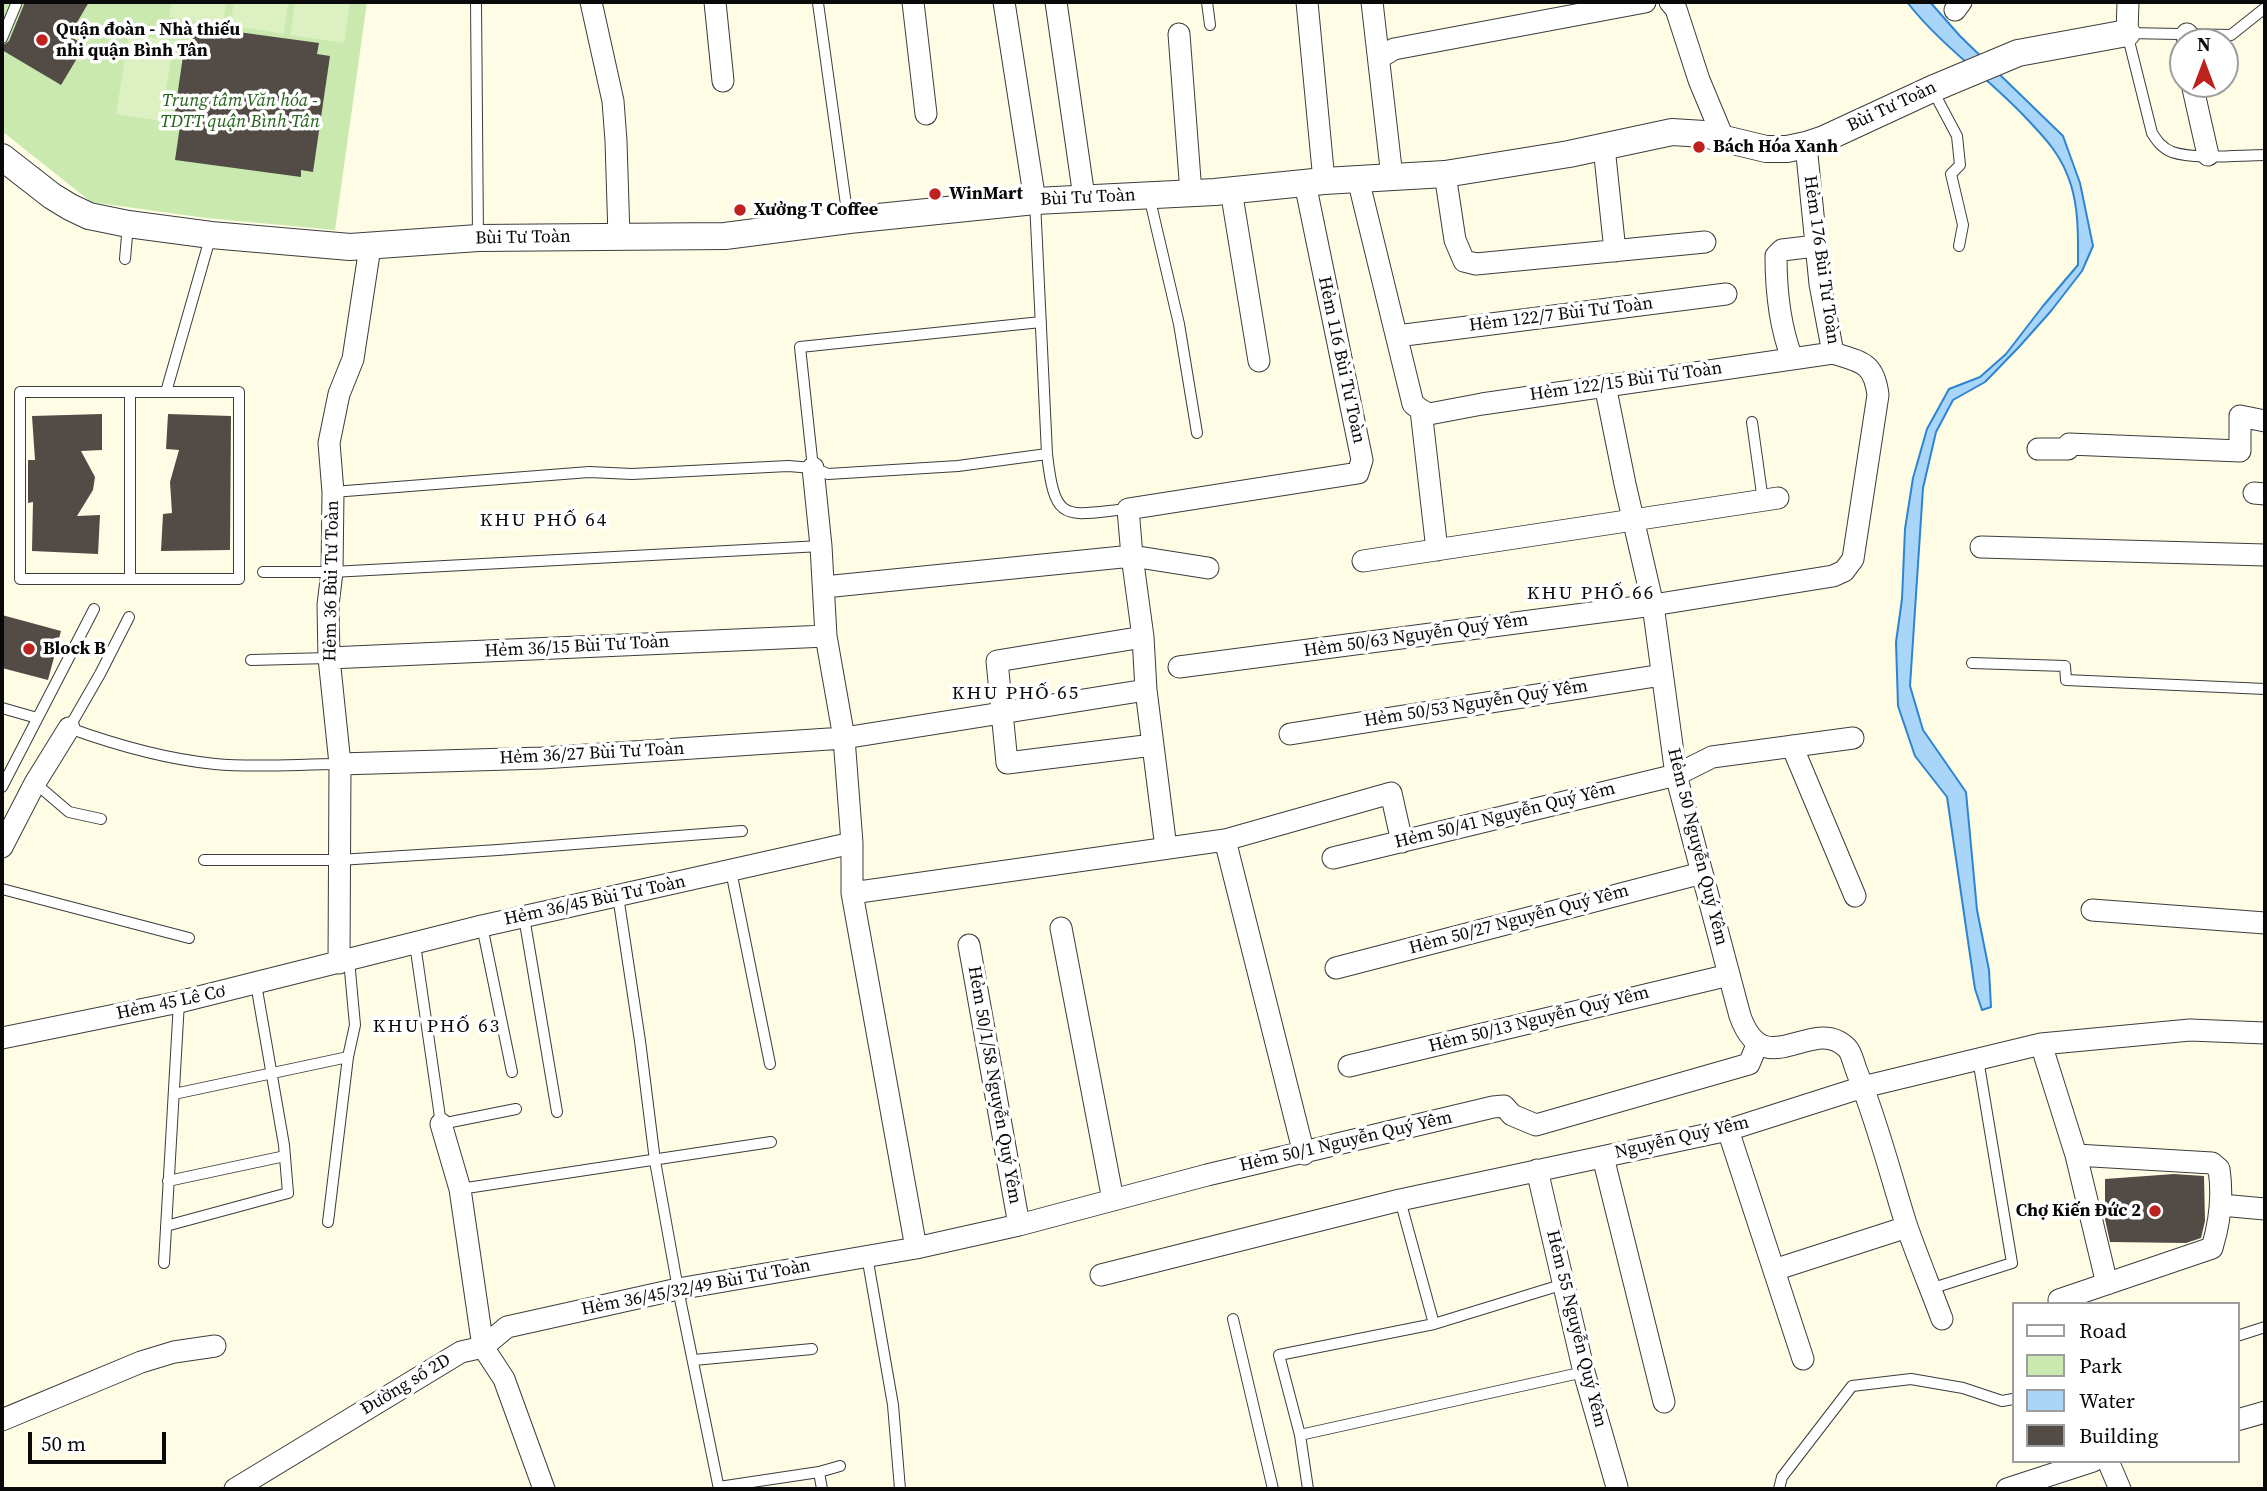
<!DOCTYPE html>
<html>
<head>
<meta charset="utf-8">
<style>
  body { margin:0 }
  #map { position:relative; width:2267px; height:1491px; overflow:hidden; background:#fffce6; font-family:"Source Serif 4",serif }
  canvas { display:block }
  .frame { position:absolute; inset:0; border:4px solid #090909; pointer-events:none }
  .legend { position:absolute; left:2012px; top:1302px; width:228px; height:161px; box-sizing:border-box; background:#fff; border:2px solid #9d9d9d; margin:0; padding:9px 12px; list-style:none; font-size:21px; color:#090909 }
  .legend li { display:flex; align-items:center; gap:14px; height:35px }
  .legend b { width:35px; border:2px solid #9d9d9d }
  .north { position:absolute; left:2169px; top:28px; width:70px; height:70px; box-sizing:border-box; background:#fff; border:2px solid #9d9d9d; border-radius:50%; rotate:0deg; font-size:19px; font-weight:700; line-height:28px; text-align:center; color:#090909 }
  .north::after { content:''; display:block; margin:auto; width:24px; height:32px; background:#bd221e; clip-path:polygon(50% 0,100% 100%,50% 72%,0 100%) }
  .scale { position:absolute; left:28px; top:1432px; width:138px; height:32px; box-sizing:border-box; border:4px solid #090909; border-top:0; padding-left:9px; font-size:21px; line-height:24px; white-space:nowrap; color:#090909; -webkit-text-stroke:5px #fff; paint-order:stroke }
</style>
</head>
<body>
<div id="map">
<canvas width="2267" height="1491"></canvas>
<div class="frame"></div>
<ul class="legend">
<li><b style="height:9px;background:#fff"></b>Road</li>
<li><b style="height:19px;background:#c9e9af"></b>Park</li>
<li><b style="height:19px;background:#a9d5f8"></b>Water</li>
<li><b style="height:19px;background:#524b46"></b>Building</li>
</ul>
<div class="north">N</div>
<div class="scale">50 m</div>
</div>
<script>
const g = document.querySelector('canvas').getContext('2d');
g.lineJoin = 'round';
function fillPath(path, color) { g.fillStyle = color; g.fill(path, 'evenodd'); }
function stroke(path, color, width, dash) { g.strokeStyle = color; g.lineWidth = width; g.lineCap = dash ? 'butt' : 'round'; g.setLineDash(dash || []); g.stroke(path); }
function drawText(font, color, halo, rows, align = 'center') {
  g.font = font + ' "Source Serif 4",serif'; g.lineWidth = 7; g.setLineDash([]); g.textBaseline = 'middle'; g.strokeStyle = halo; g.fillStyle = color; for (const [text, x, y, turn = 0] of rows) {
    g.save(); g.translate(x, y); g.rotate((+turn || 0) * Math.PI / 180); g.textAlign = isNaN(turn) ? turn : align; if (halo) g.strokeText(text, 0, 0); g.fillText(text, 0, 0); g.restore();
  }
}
fillPath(new Path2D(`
  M2,2H367L335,230L206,218L91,202L2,131Z`), '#c9e9af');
fillPath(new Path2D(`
  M172,2H226L223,25L169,17Z
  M234,2H288L284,34L230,25Z
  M295,2H350L344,43L290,35Z
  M129,34L174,41L161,121L116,114Z`), '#ddf0c1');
const water = new Path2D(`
  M1907,2H1930L1960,36L2063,136L2080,183L2093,246L2082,271L2051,311L2019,347L1985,382L1953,400L1936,432L1923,488L1910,686L1923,730L1966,792L1977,910L1989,970L1991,1007L1982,1010L1975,989L1947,797L1915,756L1898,706L1896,642L1902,599L1905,529L1913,478L1927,429L1949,389L1980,377L2006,354L2043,306L2078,265C2078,239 2079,211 2071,185C2062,156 2047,140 2027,119C1989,78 1941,46 1907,2Z`);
fillPath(water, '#a9d5f8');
stroke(water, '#2d84d1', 2);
fillPath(new Path2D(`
  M25,2H89L69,36L85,45L61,85L2,50V46L9,41Z
  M194,26L319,43L317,54L330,56L313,172L301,170V177L175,160L180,126L173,125L183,56L190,57Z
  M102,414V450L81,451L95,477L93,490L77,516L100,515L98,554L32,551L33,502L28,503V460H35L32,416Z
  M168,414L231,416L230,550L161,551L163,514L172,513L170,482L179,450L166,449Z
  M2,615L61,631L48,680L2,668Z
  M2174,1174L2204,1176L2205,1221L2201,1238L2186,1243L2110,1242L2105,1219V1179Z`), '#524b46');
const service = new Path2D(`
  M476,2L478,238
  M1207,2L1210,25
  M818,3L848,219
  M2265,8L2231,35L2127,33L2152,133C2157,141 2162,148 2172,152C2195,160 2240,155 2265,155
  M2,38L17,2
  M1932,89L1957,136L1960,165L1951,174L1963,225L1959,246
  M1149,196L1179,324L1197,433
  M1035,201L1047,454C1055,525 1065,515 1128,509
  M125,259L128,224
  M20,392H239V579H20Z
  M166,392L211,235
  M1752,422L1763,501
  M813,468L800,347L1041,322
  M333,492L589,472L632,474L788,466L813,468L828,474L958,466L1047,454
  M263,572H332L821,546
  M130,579V392
  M129,617L100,674L69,728C116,745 165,759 215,764C256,768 299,764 340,764
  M251,660L329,658
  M1972,663L2065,666L2066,680L2265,689
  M2,708L37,718
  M35,783L69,812L101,819
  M2,787L94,609
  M204,860H339L498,850L742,831
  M731,871L770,1064
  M2,889L189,938
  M618,896L640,1041L655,1161L678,1289L719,1489
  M524,917L557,1112
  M482,926L512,1072
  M415,944L441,1124L516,1109
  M174,1094L348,1057
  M168,1181L285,1156
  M460,1189L771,1142
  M1400,1200L1434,1324
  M328,1222L348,1057L355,1025L349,960
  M166,1226L288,1193L284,1145L256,984
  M867,1256L893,1405L900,1489
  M164,1263L179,1002
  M1930,1289L2012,1263L1978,1059
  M1233,1319L1273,1489
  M2237,1336L2265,1327
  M694,1360L812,1349
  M1300,1435L1584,1372
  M819,1472L822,1489
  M719,1487L819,1472L840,1466
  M1308,1489L1300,1435L1279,1355L1434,1324L1564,1284
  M1779,1489L1782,1477L1852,1386L1911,1379L1963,1388L2002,1401L2013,1399`);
const minor = new Path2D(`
  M591,2L613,101L616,141L619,237
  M715,2L723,81
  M913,2L926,114
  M1004,2L1035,201
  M1056,2L1084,197
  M1307,2L1324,181
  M1372,2L1392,177
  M1670,2L1676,9L1699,80L1724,140
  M1955,10L1961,2
  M2127,33L2128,2
  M1179,34L1191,193
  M2187,34L2188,42
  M1379,58L1394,49L1645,2
  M2192,84L2208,155
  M1806,145L1820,284L1833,353
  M1604,147L1615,251
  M1445,174L1455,240L1464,261L1476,264L1705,242
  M1358,179L1413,404L1421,410L1437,550
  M1231,190L1259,361
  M1397,336L1726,294
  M1792,358C1780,327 1776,290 1776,256L1782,250L1816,246
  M1605,385L1625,484L1653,605L1676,775L1740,1016C1765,1086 1813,1013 1847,1048C1852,1053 1854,1065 1857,1072C1877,1121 1890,1173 1906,1224C1917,1256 1930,1287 1942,1319
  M2038,449H2068L2069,444L2240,451V416L2265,421
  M813,468L821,546L826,636L844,738L852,843V893L916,1248
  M2254,493L2265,494
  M1981,547L2265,555
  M1363,561L1778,498
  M1208,568L1132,556L1128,509L1358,473L1362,460L1305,183
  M824,587L1132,556L1143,637L1146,690L1166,848
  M1143,637L997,661L1007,763L1153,745
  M329,658L826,636
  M1179,667L1653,605L1833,576L1844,571L1853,559L1878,395C1874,362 1861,362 1833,353L1482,404L1429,414L1421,410
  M1290,734L1662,675
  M1792,746L1855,896
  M340,764L542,758L844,738L1146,690
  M1225,840L1304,1154
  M2,847L35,783L69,728
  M1333,858L1676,775L1712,757L1853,738
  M852,893L1225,840L1391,793L1402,842
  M2092,910L2265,923
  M1061,928L1113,1200
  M969,945L1019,1225
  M339,963L340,764L329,658L328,605L332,572L333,492L329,443L339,394L353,359L370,247
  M1336,968L1702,873
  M2,1038L179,1002L482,926L852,843
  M2041,1044L2076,1155L2107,1284
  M1349,1066L1729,975
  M441,1124L460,1189L483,1347L504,1379L544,1489
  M1728,1130L1803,1359
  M1603,1157L1664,1402
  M1537,1170L1584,1372L1617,1487
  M2221,1205L2265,1209
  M1774,1270L1907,1227
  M1101,1275L1400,1200L1728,1130L1863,1087L2041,1044L2190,1030L2265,1033
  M2059,1300L2212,1248C2220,1222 2223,1196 2219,1169L2212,1163L2076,1155
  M2,1420L141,1362L174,1352L215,1346
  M2237,1420L2265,1412
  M2108,1461L2120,1489
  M235,1489L461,1352L483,1347L507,1327L678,1289L916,1248L1019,1225L1207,1175L1493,1107L1504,1106L1512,1115L1536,1125L1749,1064L1757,1045
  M2007,1489L2093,1461`);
const tertiary = new Path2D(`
  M2,157L52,196L70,207L89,216L128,224L211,235L350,247L478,238L725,236L849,220L1035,201L1215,192L1324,181L1445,174L1569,154L1672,132L1704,134L1766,149H1787L1806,145L1824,139L1932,89L2018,53L2127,33`);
stroke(service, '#3c3c3c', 12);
stroke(minor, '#3c3c3c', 23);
stroke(tertiary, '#3c3c3c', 28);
stroke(service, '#fff', 10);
stroke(minor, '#fff', 21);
stroke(tertiary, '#fff', 26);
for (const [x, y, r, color] of [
  [42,40,7,"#bd221e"],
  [1699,147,7,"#bd221e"],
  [935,194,7,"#bd221e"],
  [740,210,7,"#bd221e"],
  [29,649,7,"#bd221e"],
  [2155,1211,7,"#bd221e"]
]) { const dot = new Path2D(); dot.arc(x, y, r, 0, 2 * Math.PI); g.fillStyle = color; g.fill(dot); stroke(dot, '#fff', 2.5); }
drawText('bold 18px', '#090909', '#fff', [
  ["Quận đoàn - Nhà thiếu",56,30],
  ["nhi quận Bình Tân",56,51],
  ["Bách Hóa Xanh",1713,147],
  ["WinMart",949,194],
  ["Xưởng T Coffee",754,210],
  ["Block B",43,649],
  ["Chợ Kiến Đức 2",2141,1211,"right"]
], 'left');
drawText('italic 18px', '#236219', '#fff', [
  ["Trung tâm Văn hóa -",240,101],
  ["TDTT quận Bình Tân",240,122]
]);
drawText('18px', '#090909', '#fff', [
  ["Bùi Tư Toàn",1892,107,-25],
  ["Bùi Tư Toàn",1088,198,-3],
  ["Bùi Tư Toàn",523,238,-1],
  ["Hẻm 176 Bùi Tư Toàn",1821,260,82],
  ["Hẻm 122/7 Bùi Tư Toàn",1561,315,-7],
  ["Hẻm 116 Bùi Tư Toàn",1341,360,78],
  ["Hẻm 122/15 Bùi Tư Toàn",1626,382,-8],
  ["Hẻm 36 Bùi Tư Toàn",332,581,-89],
  ["Hẻm 50/63 Nguyễn Quý Yêm",1416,636,-8],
  ["Hẻm 36/15 Bùi Tư Toàn",577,647,-3],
  ["Hẻm 50/53 Nguyễn Quý Yêm",1476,704,-9],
  ["Hẻm 36/27 Bùi Tư Toàn",592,754,-3],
  ["Hẻm 50/41 Nguyễn Quý Yêm",1505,816,-14],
  ["Hẻm 50 Nguyễn Quý Yêm",1697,847,76],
  ["Hẻm 36/45 Bùi Tư Toàn",595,901,-12],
  ["Hẻm 50/27 Nguyễn Quý Yêm",1519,920,-15],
  ["Hẻm 45 Lê Cơ",171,1003,-12],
  ["Hẻm 50/13 Nguyễn Quý Yêm",1539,1020,-14],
  ["Hẻm 50/1/58 Nguyễn Quý Yêm",994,1085,80],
  ["Nguyễn Quý Yêm",1682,1138,-13],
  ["Hẻm 50/1 Nguyễn Quý Yêm",1346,1142,-13],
  ["Hẻm 36/45/32/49 Bùi Tư Toàn",696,1288,-11],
  ["Hẻm 55 Nguyễn Quý Yêm",1576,1329,76],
  ["Đường số 2D",406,1385,-31]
]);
g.letterSpacing = '2px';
drawText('19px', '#090909', '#fff', [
  ["KHU PHỐ 64",544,521],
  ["KHU PHỐ 66",1591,594],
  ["KHU PHỐ 65",1016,694],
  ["KHU PHỐ 63",437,1027]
]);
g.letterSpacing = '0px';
</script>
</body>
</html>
